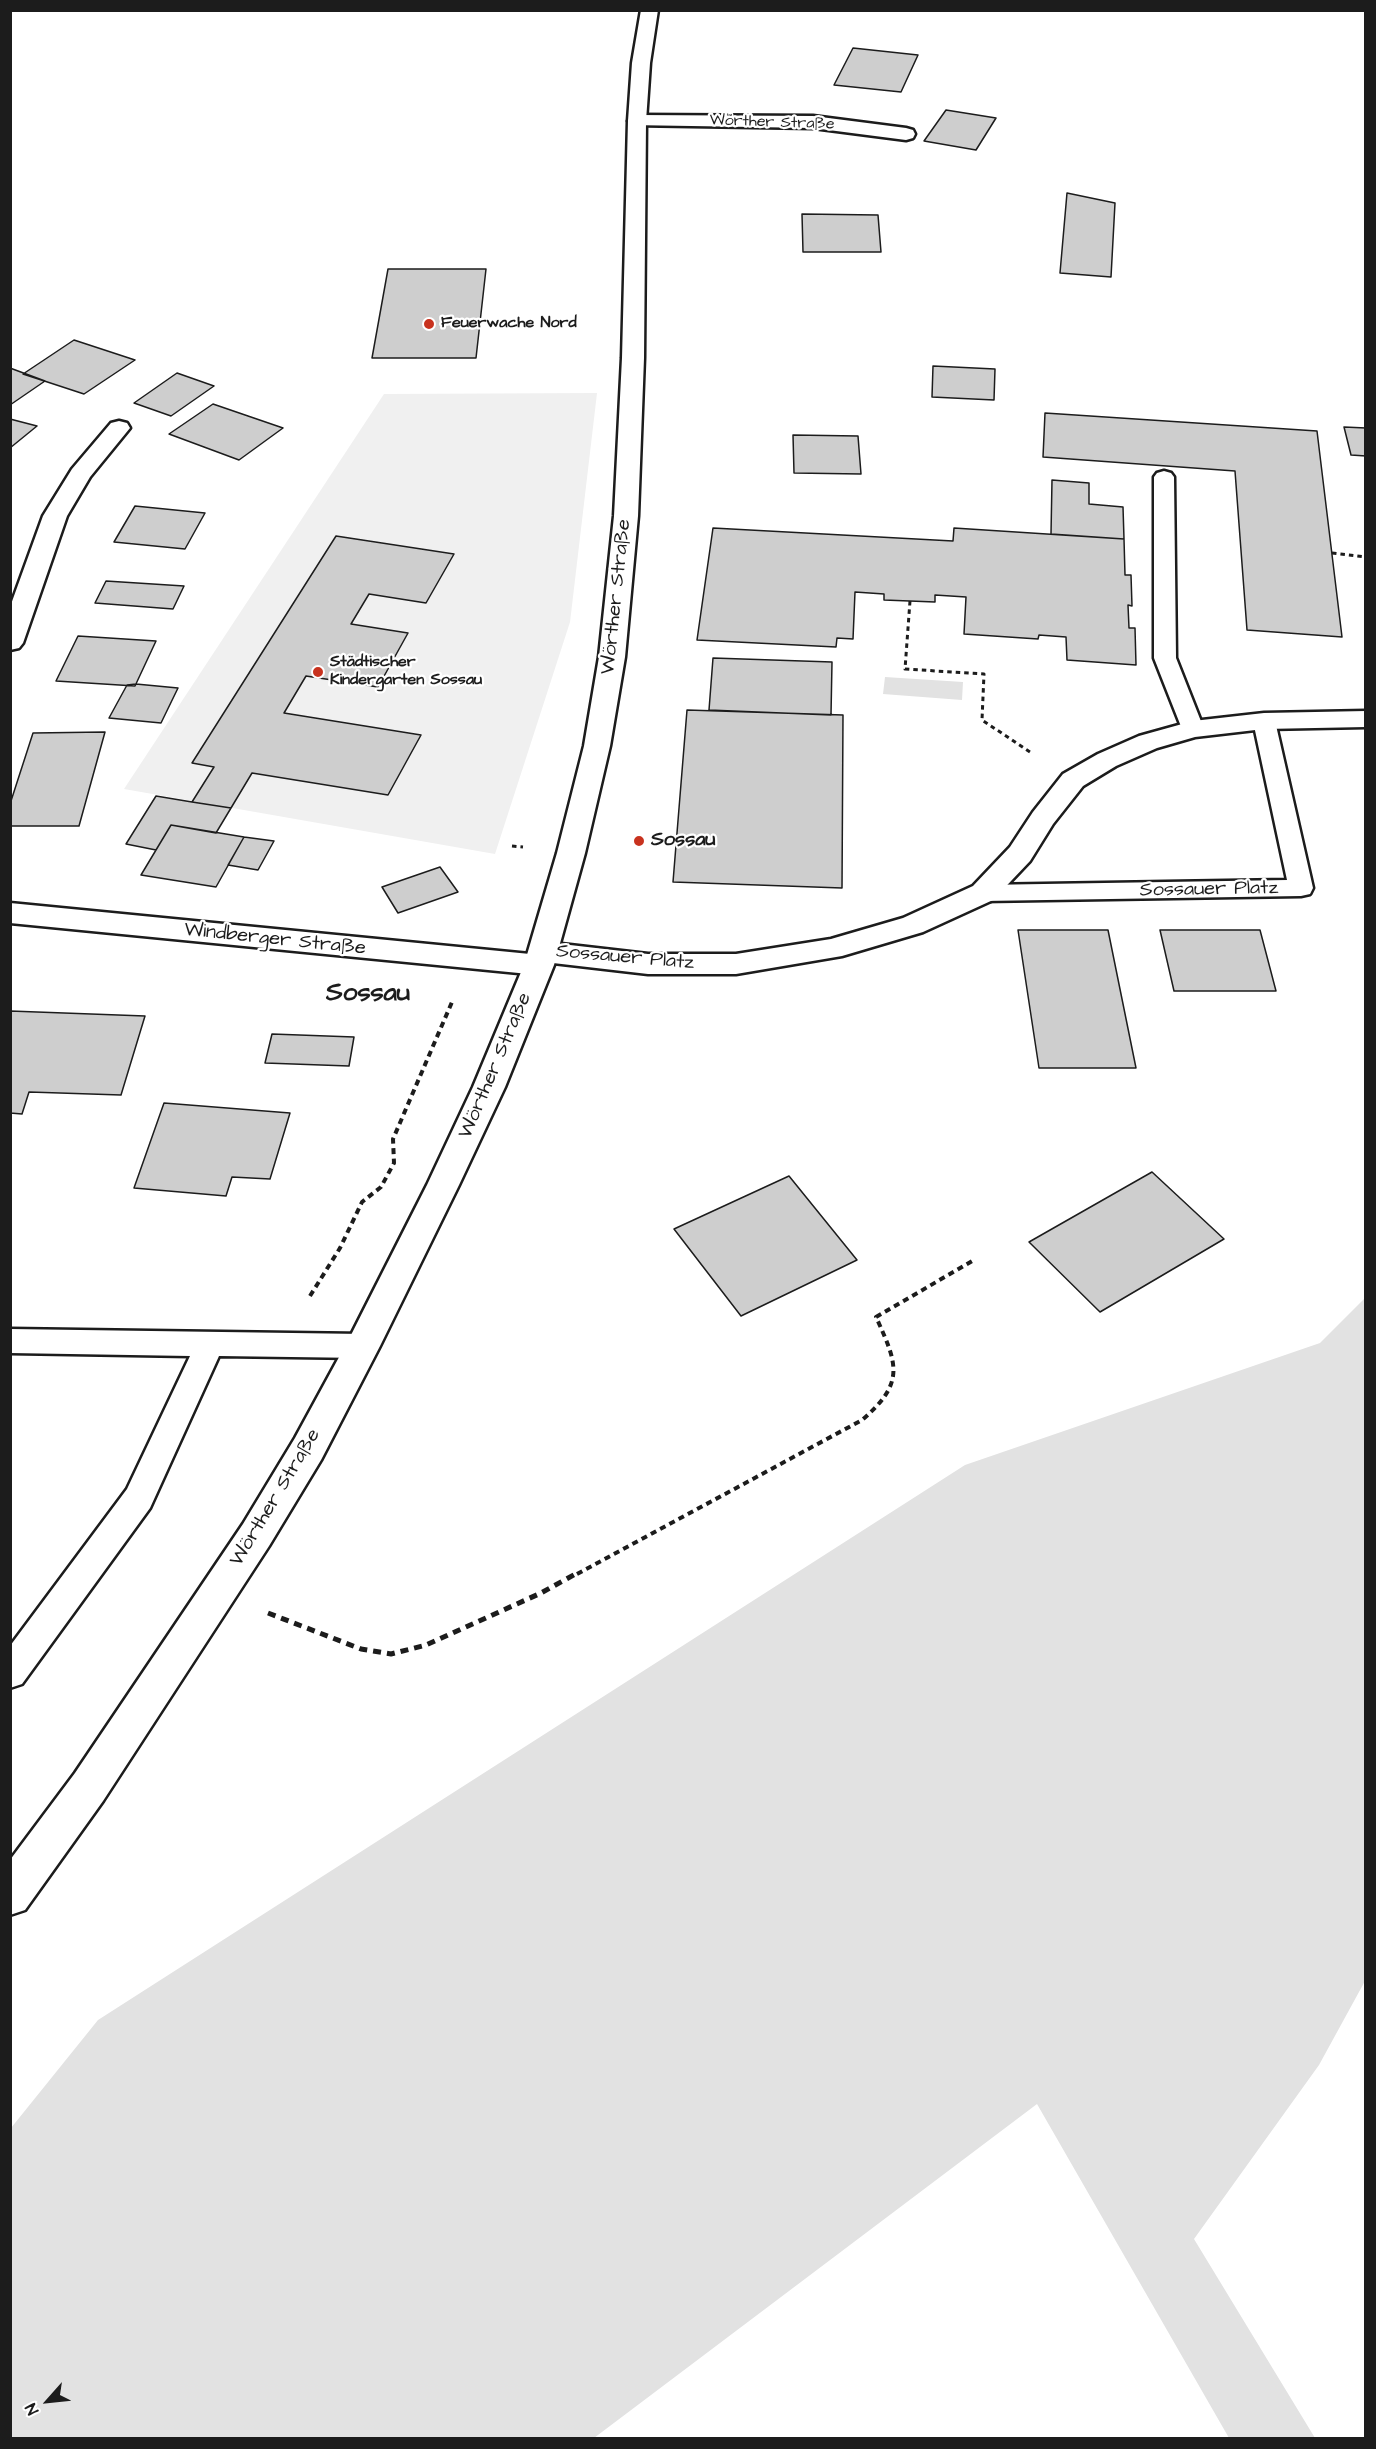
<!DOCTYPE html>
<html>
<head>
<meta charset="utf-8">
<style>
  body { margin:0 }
  #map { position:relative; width:1376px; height:2449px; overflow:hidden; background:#fff; font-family:"Architects Daughter",sans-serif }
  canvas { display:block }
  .frame { position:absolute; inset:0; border:12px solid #1c1c1c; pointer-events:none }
  .north { position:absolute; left:18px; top:2371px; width:60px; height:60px; -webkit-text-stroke:4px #fff; paint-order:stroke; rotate:243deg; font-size:16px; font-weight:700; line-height:24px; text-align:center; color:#1c1c1c }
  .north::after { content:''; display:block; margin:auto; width:21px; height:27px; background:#1c1c1c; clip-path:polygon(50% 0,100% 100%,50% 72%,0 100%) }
</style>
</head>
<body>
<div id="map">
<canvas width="1376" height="2449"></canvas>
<div class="frame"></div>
<div class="north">N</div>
</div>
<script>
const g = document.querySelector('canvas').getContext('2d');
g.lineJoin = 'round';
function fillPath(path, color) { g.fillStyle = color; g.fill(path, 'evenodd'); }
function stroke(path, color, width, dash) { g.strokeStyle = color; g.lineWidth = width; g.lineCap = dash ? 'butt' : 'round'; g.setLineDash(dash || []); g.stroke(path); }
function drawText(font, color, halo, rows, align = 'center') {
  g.font = font + ' "Architects Daughter",sans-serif'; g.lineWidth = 4.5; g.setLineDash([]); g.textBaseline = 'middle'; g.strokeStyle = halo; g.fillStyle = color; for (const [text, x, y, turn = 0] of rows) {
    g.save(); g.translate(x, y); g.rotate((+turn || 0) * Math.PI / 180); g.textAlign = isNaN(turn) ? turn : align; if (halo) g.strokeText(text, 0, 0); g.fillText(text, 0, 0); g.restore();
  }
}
fillPath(new Path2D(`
  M597,393L570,622L495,854L124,789L384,394Z`), '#f0f0f0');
fillPath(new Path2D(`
  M885,677L963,682L962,700L883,694Z
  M1365,1298V1981L1319,2065L1194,2239L1315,2438H1229L1037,2104L594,2438H11V2128L98,2020L965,1465L1320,1343Z`), '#e2e2e2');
const building = new Path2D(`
  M853,48L918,55L901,92L834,85Z
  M946,110L996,118L976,150L924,141Z
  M1067,193L1115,203L1111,277L1060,273Z
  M802,214L878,215L881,252H803Z
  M388,269H486L476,358H372Z
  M74,340L135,360L84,394L23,374Z
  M933,366L995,369L994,400L932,397Z
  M10,368L45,381L10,405Z
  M177,373L214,386L171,416L134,403Z
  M213,404L283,428L239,460L169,434Z
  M1045,413L1317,431L1342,637L1247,630L1235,471L1043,457Z
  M10,419L37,426L10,448Z
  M1344,427L1366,428V456L1351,455Z
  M793,435L858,436L861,474L794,473Z
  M1052,480L1089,483V504L1123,507L1124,539L1051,534Z
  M135,506L205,513L185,549L114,542Z
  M713,528L953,541L954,528L1124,539L1125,575H1131L1132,606L1128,605L1129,628H1135L1136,665L1067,660L1066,637L1039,635L1038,639L964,634L966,597L935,595V602L884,600V594L855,592L853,639L837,638L836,647L697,640Z
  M336,536L454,554L426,603L369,594L351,624L408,633L378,687L306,676L284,713L421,735L388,795L252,773L231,808L192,802L214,767L192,763Z
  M106,581L184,586L173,609L95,603Z
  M78,636L156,641L135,686L56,681Z
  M713,658L832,662L831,715L709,710Z
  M136,684L178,688L161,723L109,718L127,685Z
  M687,710L843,715L842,888L673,882Z
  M105,732L79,826H10V804L33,733Z
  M156,796L192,802L231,808L216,833L171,825L156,850L126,844Z
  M171,825L244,837L216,887L141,875Z
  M244,837L274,841L258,870L228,865Z
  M440,867L458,892L398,913L382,887Z
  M1018,930H1108L1136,1068H1039Z
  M1160,930H1260L1276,991H1174Z
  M10,1011L145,1016L121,1095L29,1092L22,1114L10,1113Z
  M272,1034L354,1037L349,1066L265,1063Z
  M164,1103L290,1113L270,1179L232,1177L226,1196L134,1188Z
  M1152,1172L1224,1239L1100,1312L1029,1242Z
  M789,1176L857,1260L741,1316L674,1229Z`);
fillPath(building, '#cecece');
stroke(building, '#1c1c1c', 1.5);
const service = new Path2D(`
  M1164,471L1171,473L1174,477L1176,658L1204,729L1201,734L1193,736L1185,734L1182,729L1154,658V477L1157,473Z
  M1264,714L1272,716L1275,721L1313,888L1310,894L1301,896L983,901L974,899L971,893L974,887L983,885L1287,880L1253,721L1256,716Z
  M10,1329L363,1334L374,1337L378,1346L374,1355L363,1358L219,1356L150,1508L22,1684L10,1688V1646L127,1489L190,1356L10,1353Z`);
const minor = new Path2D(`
  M637,115L813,116L906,128L913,130L915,134L913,138L906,140L813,128L630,125L628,121L630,117Z
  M119,421L127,423L130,428L90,477L67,516L23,643L19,648L10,650V607L43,516L72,469L111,423Z
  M1366,711V727L1264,729L1195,737L1157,748L1116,766L1083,786L1053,824L1030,861L993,900L923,932L842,956L736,974H648L553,963L549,972L539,975L10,923V903L530,954L534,945L544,942L648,954H736L831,939L903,918L973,886L1010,847L1033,812L1063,774L1098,754L1139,736L1193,721L1264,713Z`);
const tertiary = new Path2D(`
  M641,10H658L650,63L646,121L644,358L638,516L625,657L610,746L585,853L554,965L505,1087L459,1185L380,1346L321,1460L269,1546L103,1801L25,1910L10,1915V1860L75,1773L243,1524L295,1438L350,1337L427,1185L473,1087L524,965L557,853L584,746L599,657L614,516L622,358L628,121L632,63Z`);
stroke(service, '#1c1c1c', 5);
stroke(minor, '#1c1c1c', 5);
stroke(tertiary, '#1c1c1c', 5);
stroke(new Path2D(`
  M1332,553L1366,557
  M910,601L905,669L984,674L982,720L1033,754
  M512,846L523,847`), '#1c1c1c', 3, [4.5, 4]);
stroke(new Path2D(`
  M310,1296L340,1248L362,1202L381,1187L394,1163L393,1139L452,1002
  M577,1574L862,1420C905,1383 898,1365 876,1317L974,1260`), '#1c1c1c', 4, [6, 4.5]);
stroke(new Path2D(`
  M268,1613L361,1649L391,1654L426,1645L541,1593L579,1572`), '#1c1c1c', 5, [8, 6]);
fillPath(service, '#fff');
fillPath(minor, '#fff');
fillPath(tertiary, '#fff');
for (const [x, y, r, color] of [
  [429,324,6,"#c8321e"],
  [318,672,6,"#c8321e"],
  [639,841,6,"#c8321e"]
]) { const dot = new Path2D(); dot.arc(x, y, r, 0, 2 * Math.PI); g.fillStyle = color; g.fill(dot); stroke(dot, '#fff', 2); }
drawText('16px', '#1c1c1c', '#fff', [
  ["Wörther Straße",772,123,2]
]);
drawText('bold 16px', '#1c1c1c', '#fff', [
  ["Feuerwache Nord",441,324],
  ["Städtischer",330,663],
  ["Kindergarten Sossau",330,681]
], 'left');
drawText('20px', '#1c1c1c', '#fff', [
  ["Wörther Straße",617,597,-84],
  ["Sossauer Platz",1209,890,-1],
  ["Windberger Straße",275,940,6],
  ["Sossauer Platz",625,958,5],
  ["Wörther Straße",496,1066,-67],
  ["Wörther Straße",276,1498,-59]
]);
drawText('bold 20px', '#1c1c1c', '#fff', [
  ["Sossau",651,841]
], 'left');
drawText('bold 26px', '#1c1c1c', '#fff', [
  ["Sossau",368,995]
]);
</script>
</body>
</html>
